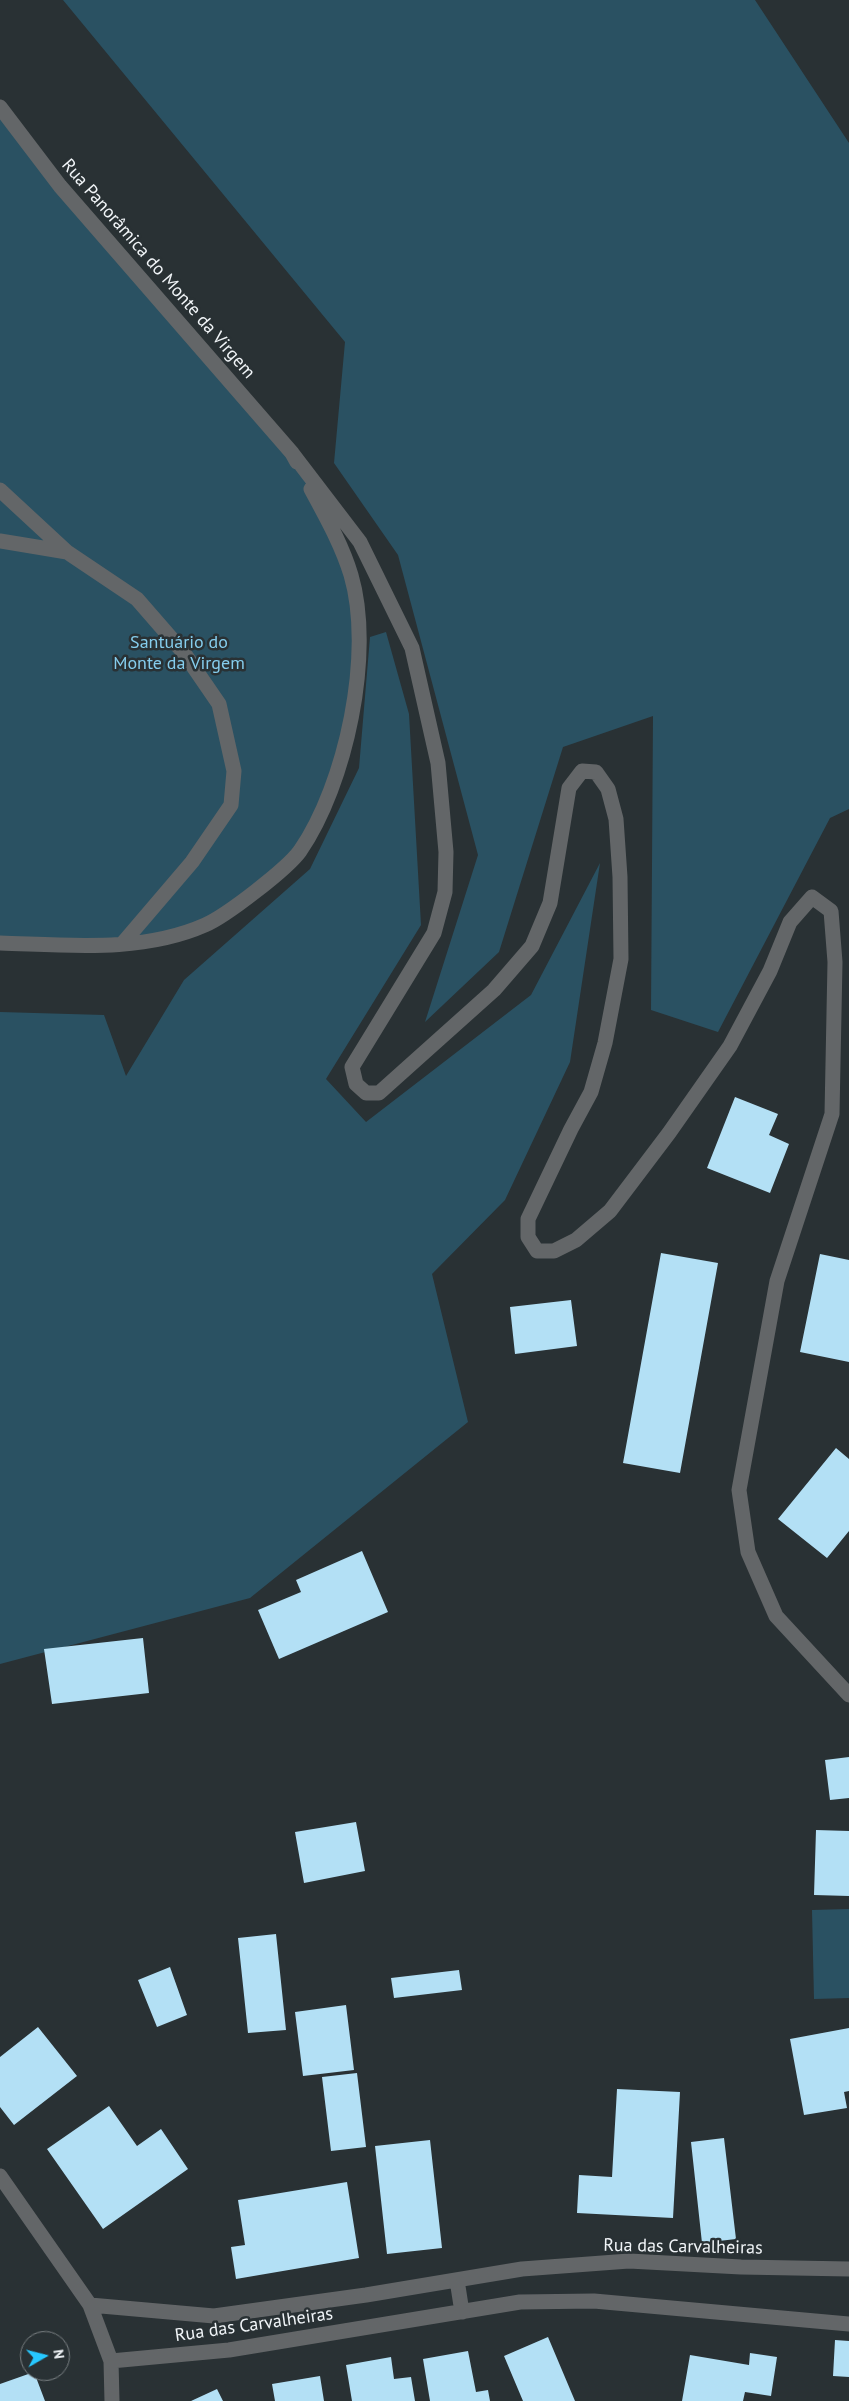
<!DOCTYPE html>
<html>
<head>
<meta charset="utf-8">
<style>
  body { margin:0 }
  #map { position:relative; width:849px; height:2401px; overflow:hidden; background:#293134; font-family:"PT Sans",sans-serif }
  canvas { display:block }
  .north { position:absolute; left:20px; top:2331px; width:50px; height:50px; box-sizing:border-box; background:#293134; border:1px solid #797f82; border-radius:50%; rotate:82deg; font-size:14px; font-weight:700; line-height:20px; text-align:center; color:#f1f5f8 }
  .north::after { content:''; display:block; margin:auto; width:18px; height:22px; background:#27c8ff; clip-path:polygon(50% 0,100% 100%,50% 72%,0 100%) }
</style>
</head>
<body>
<div id="map">
<canvas width="849" height="2401"></canvas>
<div class="north">N</div>
</div>
<script>
const g = document.querySelector('canvas').getContext('2d');
g.lineJoin = 'round';
function fillPath(path, color) { g.fillStyle = color; g.fill(path, 'evenodd'); }
function stroke(path, color, width, dash) { g.strokeStyle = color; g.lineWidth = width; g.lineCap = dash ? 'butt' : 'round'; g.setLineDash(dash || []); g.stroke(path); }
function drawText(font, color, halo, rows, align = 'center') {
  g.font = font + ' "PT Sans",sans-serif'; g.lineWidth = 5; g.setLineDash([]); g.textBaseline = 'middle'; g.strokeStyle = halo; g.fillStyle = color; for (const [text, x, y, turn = 0] of rows) {
    g.save(); g.translate(x, y); g.rotate((+turn || 0) * Math.PI / 180); g.textAlign = isNaN(turn) ? turn : align; if (halo) g.strokeText(text, 0, 0); g.fillText(text, 0, 0); g.restore();
  }
}
fillPath(new Path2D(`
  M63,0H755L849,143V809L830,818L718,1032L651,1010L653,716L563,747L499,952L425,1022L478,855L398,555L334,463L345,342Z
  M0,107L292,453L335,535L359,621L347,740L307,839L252,894L162,940L0,943Z
  M386,632L409,714L421,925L326,1079L366,1122L531,995L600,863L570,1062L505,1200L432,1274L468,1422L250,1598L0,1664V1012L104,1015L126,1076L184,980L310,869L359,768L370,637Z
  M849,1909V1998L814,1999L812,1910Z`), '#2a5162');
fillPath(new Path2D(`
  M735,1097L778,1114L769,1135L789,1144L770,1193L707,1168Z
  M661,1253L718,1263L680,1473L623,1463Z
  M820,1254L849,1260V1362L800,1352Z
  M571,1300L577,1346L515,1354L510,1307Z
  M836,1448L849,1459V1531L827,1558L778,1519Z
  M362,1551L388,1612L279,1659L258,1610L301,1592L296,1580Z
  M143,1638L149,1693L52,1704L44,1649Z
  M849,1757V1798L830,1800L825,1760Z
  M356,1822L365,1871L304,1883L295,1832Z
  M816,1830L849,1831V1896L814,1895Z
  M276,1934L286,2030L248,2033L238,1938Z
  M170,1967L187,2015L157,2027L138,1980Z
  M459,1970L462,1990L394,1998L391,1978Z
  M346,2005L354,2070L303,2076L295,2012Z
  M38,2027L77,2076L14,2125L0,2107V2057Z
  M849,2028V2091L844,2092L847,2108L804,2115L790,2039Z
  M357,2073L366,2147L331,2151L322,2077Z
  M617,2089L680,2092L673,2218L577,2213L579,2175L612,2177Z
  M109,2106L137,2146L161,2129L188,2169L103,2229L47,2149Z
  M724,2138L736,2239L702,2243L691,2142Z
  M430,2140L442,2248L387,2254L375,2146Z
  M347,2182L359,2258L236,2279L231,2247L245,2245L238,2200Z
  M548,2337L575,2401H523L504,2356Z
  M835,2340L849,2341V2377L833,2376Z
  M468,2351L476,2392L488,2390L490,2401H430L423,2359Z
  M750,2353L777,2357L771,2396L745,2392L743,2401H682L690,2355L749,2365Z
  M391,2357L394,2379L411,2377L415,2401H352L346,2365Z
  M34,2372L45,2401H0V2384Z
  M320,2376L324,2401H275L272,2384Z
  M217,2389L223,2401H191Z`), '#b3e0f5');
stroke(new Path2D(`
  M0,107L60,186L292,453L297,462
  M292,453L360,542L412,648L438,763L446,852L445,892L434,933L352,1067L356,1084L366,1093H379L494,990L532,946L550,903L569,788L582,771L596,772L608,789L616,819L620,877L621,959L605,1043L591,1092L571,1129L528,1219V1237L537,1251H554L576,1240L610,1211L669,1133L730,1046L770,971L790,922L812,897L831,911L835,962L832,1114L777,1281L739,1490L748,1552L776,1616L849,1695
  M0,490L67,552L137,599L184,653L219,704L234,771L231,805L192,862L122,944
  M0,541L67,552
  M0,943C68,945 142,953 205,925C226,916 287,869 300,851C346,784 374,653 351,575C342,545 326,517 311,489
  M0,2176L90,2305L111,2361L112,2401
  M457,2280L462,2312
  M90,2305L214,2316L366,2295L522,2269L629,2261L741,2267L849,2269
  M111,2361L229,2350L520,2302L594,2301L849,2324`), '#636668', 15);
drawText('18px', '#f1f5f8', '#293134', [
  ["Rua Panorâmica do Monte da Virgem",158,269,49],
  ["Rua das Carvalheiras",683,2247,1],
  ["Rua das Carvalheiras",254,2325,-8]
]);
drawText('18px', '#85cded', '#293134', [
  ["Santuário do",179,643],
  ["Monte da Virgem",179,664]
]);
</script>
</body>
</html>
